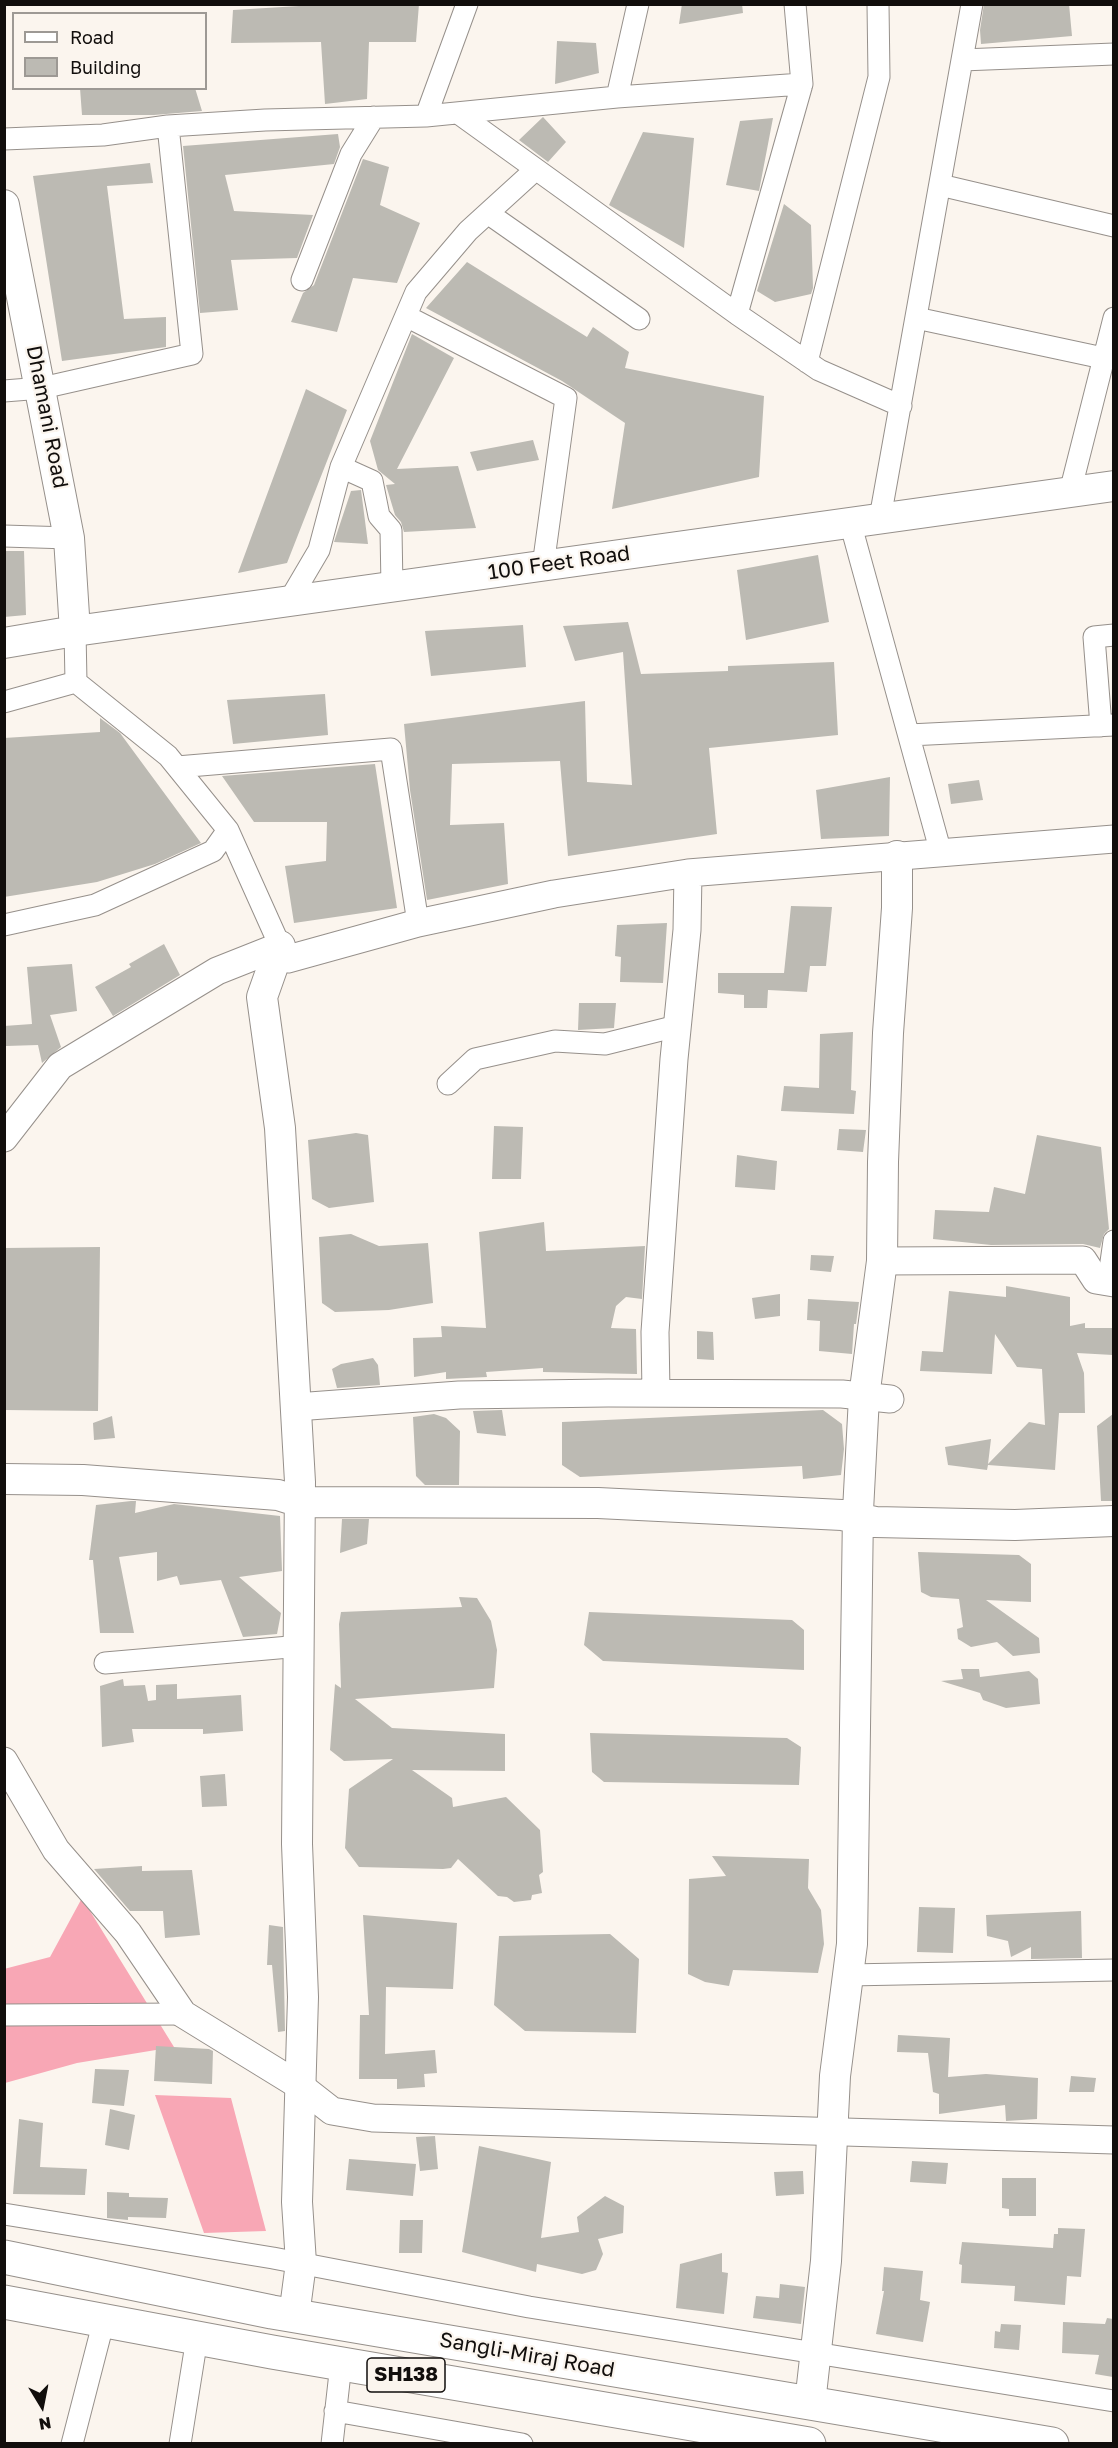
<!DOCTYPE html>
<html>
<head>
<meta charset="utf-8">
<style>
  body { margin:0 }
  #map { position:relative; width:1118px; height:2448px; overflow:hidden; background:#fbf5ee; font-family:"Golos Text",sans-serif }
  canvas { display:block }
  .frame { position:absolute; inset:0; border:6px solid #110e0c; pointer-events:none }
  .legend { position:absolute; left:12px; top:12px; width:195px; height:78px; box-sizing:border-box; background:#fbf5ee; border:2px solid #9d9994; margin:0; padding:8px 10px; list-style:none; font-size:18px; color:#110e0c }
  .legend li { display:flex; align-items:center; gap:12px; height:30px }
  .legend b { width:30px; border:2px solid #9d9994 }
  .north { position:absolute; left:12px; top:2376px; width:60px; height:60px; -webkit-text-stroke:4px #fbf5ee; paint-order:stroke; rotate:170deg; font-size:16px; font-weight:700; line-height:24px; text-align:center; color:#110e0c }
  .north::after { content:''; display:block; margin:auto; width:21px; height:27px; background:#110e0c; clip-path:polygon(50% 0,100% 100%,50% 72%,0 100%) }
</style>
</head>
<body>
<div id="map">
<canvas width="1118" height="2448"></canvas>
<div class="frame"></div>
<ul class="legend">
<li><b style="height:8px;background:#fff"></b>Road</li>
<li><b style="height:16px;background:#bcbab3"></b>Building</li>
</ul>
<div class="north">N</div>
</div>
<script>
const g = document.querySelector('canvas').getContext('2d');
g.lineJoin = 'round';
function fillPath(path, color) { g.fillStyle = color; g.fill(path, 'evenodd'); }
function stroke(path, color, width, dash) { g.strokeStyle = color; g.lineWidth = width; g.lineCap = dash ? 'butt' : 'round'; g.setLineDash(dash || []); g.stroke(path); }
function drawText(font, color, halo, rows, align = 'center') {
  g.font = font + ' "Golos Text",sans-serif'; g.lineWidth = 4.5; g.setLineDash([]); g.textBaseline = 'middle'; g.strokeStyle = halo; g.fillStyle = color; for (const [text, x, y, turn = 0] of rows) {
    g.save(); g.translate(x, y); g.rotate((+turn || 0) * Math.PI / 180); g.textAlign = isNaN(turn) ? turn : align; if (halo) g.strokeText(text, 0, 0); g.fillText(text, 0, 0); g.restore();
  }
}
fillPath(new Path2D(`
  M82,1898L174,2047L77,2063L5,2083L4,1969L50,1957Z
  M155,2095L231,2098L266,2231L204,2233Z`), '#f8a7b5');
fillPath(new Path2D(`
  M332,4H419L416,42H369L367,99L325,104L321,42L231,43L233,10Z
  M682,4H742L743,13L679,24Z
  M984,4H1069L1072,36L981,44L980,30Z
  M557,41L596,43L599,73L555,84Z
  M80,88H195L202,111L154,115H82Z
  M543,117L566,142L548,162L519,140Z
  M773,118L759,191L726,185L740,121Z
  M643,132L694,138L684,248L609,205Z
  M338,134L340,147L334,164L225,175L234,211L313,215L297,258L231,260L238,310L200,313L183,146Z
  M363,159L389,167L380,205L420,223L397,283L353,278L337,332L291,322L303,293L314,285Z
  M150,163L153,183L107,186L124,319L166,317V347L62,361L33,176Z
  M784,204L811,225L813,288L811,294L775,302L757,291Z
  M467,262L587,337L593,327L629,352L625,368L764,396L759,477L612,509L625,423L562,381L426,308Z
  M412,334L454,358L397,469L458,466L476,528L404,532L401,522L395,515L386,485L395,484L378,470L370,441Z
  M306,389L347,410L287,563L238,573Z
  M533,440L539,460L477,471L470,452Z
  M361,490L368,544L334,542L351,491Z
  M4,551H24L26,615L4,617Z
  M818,555L829,622L746,640L737,570Z
  M628,622L641,674L728,671V666L834,662L838,735L709,748L717,834L568,856L560,761L452,764L450,825L504,823L508,884L427,900L410,790L404,724L585,701L587,782L632,785L623,652L575,661L563,626Z
  M523,625L526,667L431,676L425,631Z
  M325,694L328,735L233,744L227,700Z
  M100,718L120,733L201,843L155,864L97,882L4,897V738L100,732Z
  M375,764L397,908L294,923L285,866L326,861L327,822H254L222,776Z
  M890,777L889,836L821,839L816,790Z
  M979,780L983,800L951,804L948,784Z
  M791,906L832,907L826,966H810L807,992L768,990L767,1008H744V995L718,993V973H784Z
  M667,923L663,983L620,982L621,957L615,956L617,925Z
  M164,944L180,975L113,1016L95,987L131,967L129,964Z
  M72,964L77,1011L50,1015L61,1047L42,1063L38,1045L6,1046L4,1026L32,1024L27,967Z
  M579,1003H616L614,1028L578,1030Z
  M853,1032L851,1090L856,1091L854,1114L781,1111L784,1086L819,1088L820,1034Z
  M494,1126L523,1127L521,1179H492Z
  M839,1129L866,1130L863,1152L837,1150Z
  M356,1133L368,1135L374,1202L329,1208L312,1199L308,1140Z
  M1037,1135L1101,1147L1109,1229L1104,1234L1100,1248L1083,1244L991,1245L933,1239L935,1210L989,1212L994,1187L1025,1194Z
  M737,1155L777,1161L775,1190L735,1187Z
  M544,1222L546,1251L645,1246L642,1299L626,1297L616,1306L611,1328L636,1329L637,1374L543,1372V1368L486,1372L487,1377L446,1379V1372L414,1377L413,1338L442,1337L441,1326L486,1328L479,1232Z
  M351,1234L379,1246L428,1243L433,1303L389,1310L335,1312L322,1303L319,1237Z
  M100,1247L98,1411L4,1410V1248Z
  M811,1255L834,1256L831,1272L810,1270Z
  M1006,1286L1070,1297V1326L1085,1323V1328H1113V1355L1077,1353L1084,1373L1085,1413H1059L1055,1470L988,1465L987,1470L948,1465L945,1447L991,1439L988,1464L1029,1422L1045,1425L1042,1369L1017,1367L995,1334L992,1374L920,1371L922,1351L943,1352L949,1291L1006,1297Z
  M780,1294V1316L755,1319L752,1298Z
  M808,1299L859,1302L856,1324H854L852,1354L819,1351L820,1321L807,1320Z
  M697,1331L713,1332L714,1360L697,1359Z
  M373,1358L378,1365L380,1385L337,1388L332,1369L341,1364Z
  M502,1410L506,1436L477,1433L473,1411Z
  M823,1410L842,1424L844,1449L841,1475L803,1479L802,1466L580,1477L562,1465V1422Z
  M434,1414L446,1418L460,1431L459,1485H425L416,1476L413,1417Z
  M1113,1414V1501H1101L1097,1426Z
  M112,1416L115,1438L94,1440L93,1423Z
  M131,1501H136L135,1513L174,1504L280,1516L282,1571L239,1577L281,1613L277,1634L243,1637L221,1580L180,1585L177,1576L157,1581V1552L119,1557L134,1633H100L93,1560H89L96,1505Z
  M342,1519H369L367,1544L340,1553Z
  M918,1552L1019,1555L1031,1564V1602L986,1600L1039,1638L1040,1653L1013,1656L997,1642L971,1647L958,1639L957,1629L963,1627L959,1599L931,1597L921,1592Z
  M459,1597L477,1598L491,1621L497,1650L494,1688L355,1699L392,1728L505,1734V1771L412,1770L452,1798L453,1807L506,1797L540,1830L543,1872L539,1875L542,1893L532,1895L531,1900L514,1902L507,1897L498,1896L458,1859L451,1868L443,1869L359,1867L345,1848L349,1789L393,1759L344,1761L330,1750L335,1684L341,1688L339,1624L341,1612L462,1607Z
  M589,1612L792,1620L804,1630V1670L603,1661L584,1645Z
  M961,1669H979L980,1677L1029,1671L1038,1679L1040,1704L1006,1708L983,1700L980,1693L941,1681L963,1679Z
  M123,1679L124,1686L145,1685L148,1701L156,1700V1685L177,1684V1699L241,1695L243,1731L203,1734V1729H132L134,1742L102,1747L100,1686Z
  M590,1733L787,1738L801,1747L799,1785L604,1782L592,1772Z
  M225,1774L227,1806L202,1807L200,1776Z
  M712,1856L809,1859L808,1888L821,1910L824,1944L818,1973L733,1970L729,1986L705,1982L688,1974L689,1879L726,1876Z
  M142,1866V1871L192,1870L200,1935L165,1938L163,1911H130L94,1869Z
  M919,1907L955,1908L953,1953L917,1952Z
  M1081,1911L1082,1958L1031,1959V1947L1011,1957L1008,1941L987,1936L986,1915Z
  M363,1915L457,1923L453,1989L386,1987L385,2054L435,2050L437,2073L424,2074L425,2087L397,2089V2079H359L360,2015H369Z
  M269,1925L283,1927L285,2031L278,2032L272,1965H267Z
  M610,1934L639,1959L636,2033L525,2031L494,2005L499,1936Z
  M898,2035L950,2038L948,2077L986,2074L1038,2078L1037,2119L1006,2121L1005,2105L939,2114V2094L933,2092L928,2053L897,2052Z
  M156,2046L209,2049L213,2051L212,2084L154,2081Z
  M95,2069L129,2070L124,2106L92,2103Z
  M1071,2076L1096,2078L1094,2092H1069Z
  M110,2109L135,2115L129,2150L105,2145Z
  M19,2119L43,2123L40,2167L87,2169L85,2195L13,2194Z
  M435,2136L438,2169L420,2171L416,2137Z
  M479,2146L551,2162L541,2238L579,2232L577,2217L605,2196L624,2206L623,2233L598,2239L603,2254L596,2270L582,2274L537,2264L536,2272L462,2252Z
  M349,2159L416,2164L413,2196L346,2190Z
  M912,2161L948,2163L946,2184L910,2182Z
  M803,2171L804,2194L776,2196L774,2172Z
  M1002,2178H1036V2216H1009V2209L1002,2208Z
  M107,2192L129,2193V2197L168,2198L166,2218L128,2217V2220L107,2218Z
  M400,2220H423L422,2253H399Z
  M1058,2228L1085,2229L1081,2277L1067,2276L1065,2305L1014,2301L1015,2286L961,2283L962,2265L959,2264L962,2242L1053,2248L1054,2234H1058Z
  M722,2253V2272L728,2273L724,2314L676,2308L680,2264Z
  M884,2267L923,2271L920,2300L930,2302L923,2342L876,2334L884,2291H882Z
  M780,2284L805,2287L801,2324L753,2318L756,2296L779,2298Z
  M1107,2318L1113,2319V2377L1095,2374L1099,2355L1062,2353L1063,2322L1105,2324Z
  M1001,2324L1021,2325L1019,2350L994,2348L995,2331L1000,2332Z`), '#bcbab3');
const minor = new Path2D(`
  M962,60L1114,54
  M617,97L638,4
  M458,113L737,314L819,370L901,406
  M426,116L467,4
  M4,139L103,135L168,126L265,120L426,116L617,97L802,84
  M940,185L1114,226
  M489,214L639,319
  M302,280L351,154L374,117
  M737,314L802,84L795,4
  M406,316L566,398L543,566
  M916,318L1103,358
  M807,362L879,77L878,4
  M4,391L42,388L192,354L168,126
  M1070,492L1114,318
  M880,518L972,4
  M850,522L941,853
  M4,536L69,538
  M392,587L391,530L379,516L372,481L341,467L416,292L468,231L535,170
  M289,601L319,550L341,467
  M75,631L76,682
  M76,682L168,756L228,830L280,946
  M4,702L76,682
  M1101,726L1094,637L1114,635
  M909,735L1114,725
  M177,767L391,749L418,923
  M4,925L95,905L213,851L228,830
  M448,1084L475,1059L555,1041L605,1044L677,1026
  M1108,1283L1114,1241
  M105,1663L301,1646
  M848,1975L1114,1970
  M4,2015L183,2014
  M4,2214L273,2258L529,2307L1114,2401
  M335,2411L522,2444
  M72,2444L104,2320
  M180,2444L197,2338
  M332,2444L341,2364`);
const tertiary = new Path2D(`
  M4,1138L60,1066L217,971L280,946L288,959L418,923L554,894L688,873L1114,839
  M882,1261L1083,1260L1096,1280L1114,1283
  M656,1393L655,1332L674,1059L687,930L688,873
  M296,1407L459,1395L608,1393L842,1394L890,1399
  M4,1761L56,1850L128,1933L183,2014L300,2086L332,2111L373,2118L1114,2140`);
const secondary = new Path2D(`
  M4,205L69,538L75,631
  M4,643L75,631L1114,486
  M280,946L262,997L280,1128L300,1482L297,1844L303,1997L297,2202L301,2263L294,2316
  M4,1479L83,1480L278,1495L300,1502L598,1503L842,1515L875,1522L1015,1525L1114,1521
  M810,2403L826,2261L835,2076L852,1944L858,1511L864,1397L882,1261L883,1162L888,1033L897,908V856`);
const trunk = new Path2D(`
  M4,2257L272,2312L1052,2444
  M4,2302L272,2352L809,2444`);
stroke(minor, '#96908b', 23);
stroke(tertiary, '#96908b', 29);
stroke(secondary, '#96908b', 32);
stroke(trunk, '#96908b', 35);
stroke(minor, '#fff', 21);
stroke(tertiary, '#fff', 27);
stroke(secondary, '#fff', 30);
stroke(trunk, '#fff', 33);
for (const [x, y, w] of [
  [406,2375,78]
]) { const box = new Path2D(); box.roundRect(x - w / 2, y - 17, w, 34, 4.5); g.fillStyle = '#fbf5ee'; g.fill(box); stroke(box, '#110e0c', 1.5); }
drawText('bold 20px', '#110e0c', null, [
  ["SH138",406,2375]
]);
drawText('21px', '#110e0c', '#fbf5ee', [
  ["Dhamani Road",47,417,79],
  ["100 Feet Road",559,563,-8],
  ["Sangli-Miraj Road",527,2355,10]
]);
</script>
</body>
</html>
